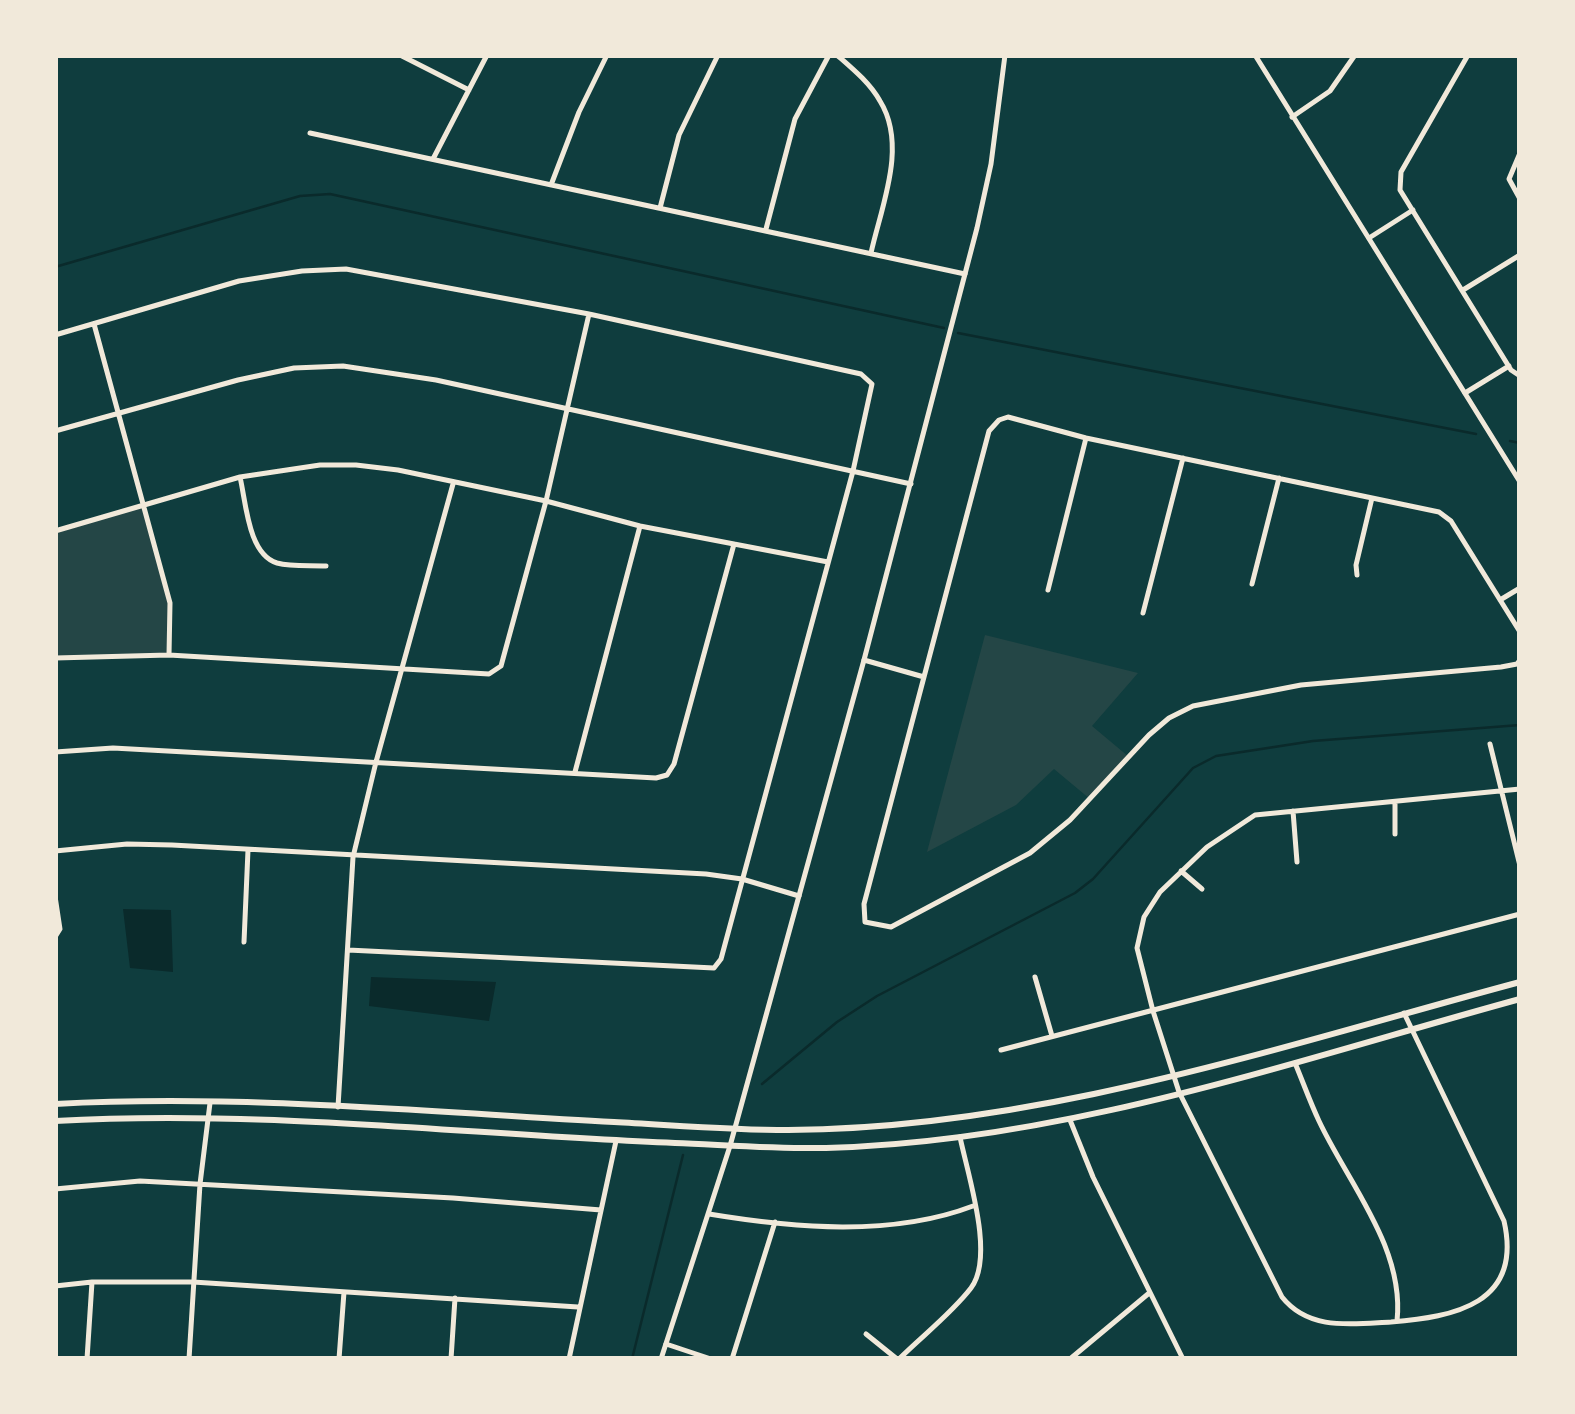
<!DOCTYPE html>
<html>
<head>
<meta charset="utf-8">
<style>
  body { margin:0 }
  #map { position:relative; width:1575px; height:1414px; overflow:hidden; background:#0f3d3e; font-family:Inter,sans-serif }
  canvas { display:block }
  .frame { position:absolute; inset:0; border:58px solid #f1e9da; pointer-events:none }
</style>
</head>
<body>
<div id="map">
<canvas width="1575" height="1414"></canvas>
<div class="frame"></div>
</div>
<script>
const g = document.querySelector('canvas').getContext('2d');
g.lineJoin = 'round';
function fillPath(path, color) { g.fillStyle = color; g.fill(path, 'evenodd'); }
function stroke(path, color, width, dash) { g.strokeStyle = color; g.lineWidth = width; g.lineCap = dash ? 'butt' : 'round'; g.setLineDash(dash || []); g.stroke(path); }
fillPath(new Path2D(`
  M144,506L170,603L169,655L55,658V531Z
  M985,635L1138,673L1092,726L1129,757L1090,799L1054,769L1016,805L927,852Z`), '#244646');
fillPath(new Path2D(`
  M123,909L171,910L173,972L130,968Z
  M371,977L496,982L489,1021L369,1006Z`), '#0a2a2b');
stroke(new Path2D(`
  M55,267L300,196L330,194L944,328
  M958,333L1476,434
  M1510,441L1520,443
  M762,1084L837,1022L877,996L1075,893L1093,879L1193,768L1216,756L1313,741L1520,725
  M632,1359L683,1155`), '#0a2a2b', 2.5);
stroke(new Path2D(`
  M400,55L469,90
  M837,55C853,69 870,83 880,101C908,146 881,207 871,253
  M1468,55L1401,172L1400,190L1511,370L1520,376
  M1292,117L1330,91L1355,55
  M310,133L965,274
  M1520,153L1509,179L1520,199
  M433,159L487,55
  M551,185L579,112L607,55
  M660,208L679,135L718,55
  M766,229L795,119L829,55
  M1369,238L1413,210
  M1463,290L1520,255
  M94,324L170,603L169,655
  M55,335L239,281L302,271L346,269L589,314L861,374L872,384L853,471L721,959L714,968L348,950
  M1465,393L1509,366
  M55,431L238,380L294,368L343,366L436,380L911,484
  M240,477C246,502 248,554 277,563C292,567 310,565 326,566
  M55,531L240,477L320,465H356L398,470L546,501L640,526L828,562
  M1357,575L1356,565L1372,498
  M1252,584L1279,478
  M1048,590L1086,438
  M1500,600L1520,588
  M1143,613L1183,458
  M1520,632L1451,521L1439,512L1086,438L1008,417L999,420L989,431L864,904L865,922L891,927L1030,853L1070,820L1149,735L1169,718L1193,706L1301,685L1501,667L1517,664L1520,660
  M55,658L169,655L489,674L501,666L546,501L589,314
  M864,660L924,677
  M1490,744L1520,866
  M55,752L113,748L656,778L667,775L674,764L734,544
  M575,772L640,526
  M1293,811L1297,862
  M1395,834V802
  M55,851L127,844L172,845L706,874L742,879L799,896
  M1181,871L1202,889
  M55,896L60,929L55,937
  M244,942L248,850
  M1035,977L1052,1036
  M1404,1013L1504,1221C1523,1304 1454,1317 1391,1322C1351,1324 1309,1331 1282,1297L1179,1092L1153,1011L1137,948L1144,917L1160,892L1207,847L1255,815L1520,789
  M1001,1050L1520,914
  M1295,1063C1303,1082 1310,1102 1319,1121C1348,1183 1405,1248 1397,1321
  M338,1107L353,857L376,762L453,484
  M1070,1120L1093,1177L1183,1359
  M55,1189L140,1181L453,1198L601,1210
  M709,1214C793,1228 892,1237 973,1206
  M55,1286L92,1282H193L578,1307
  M866,1334L897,1359
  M666,1344L711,1359
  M87,1359L92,1282
  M189,1359L200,1184L210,1103
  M339,1359L344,1292
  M451,1359L455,1298
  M569,1359L616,1141
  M732,1359L775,1222
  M899,1359C922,1336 951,1314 971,1288C995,1256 968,1176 960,1137
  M1070,1359L1148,1294`), '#f1e9da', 5);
stroke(new Path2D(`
  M1255,55L1520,482
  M661,1359L730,1146L864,660L977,228L991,164L1005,55`), '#f1e9da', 5);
stroke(new Path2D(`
  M55,1104C241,1094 429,1112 614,1122C672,1125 730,1130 788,1130C1038,1129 1281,1046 1520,982
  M55,1121C261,1109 469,1135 675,1143C725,1145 776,1149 826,1148C1064,1142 1293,1061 1520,999`), '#f1e9da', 6);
</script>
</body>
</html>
